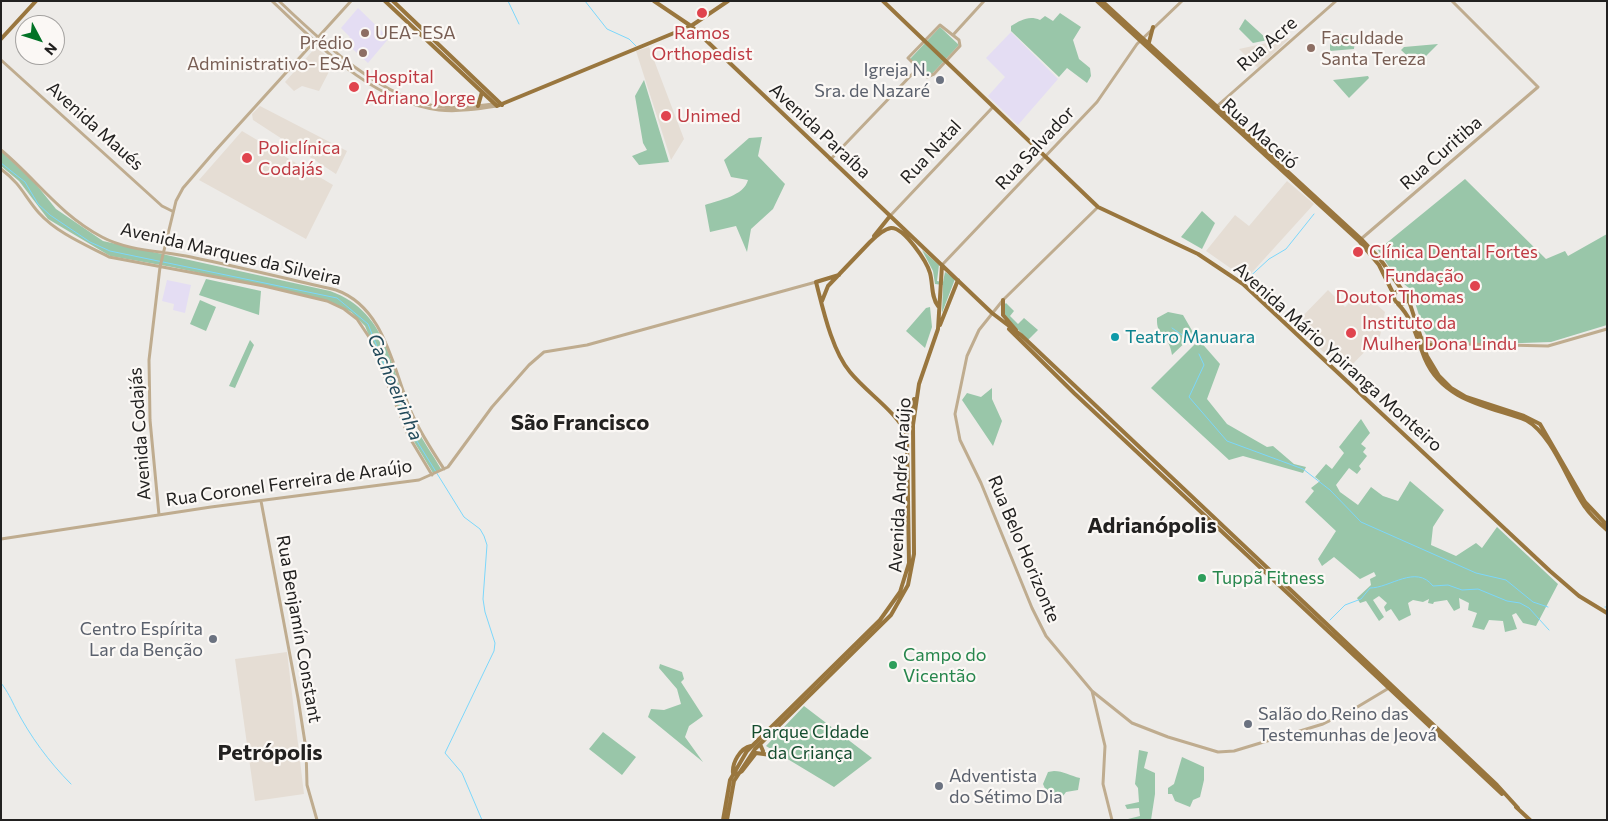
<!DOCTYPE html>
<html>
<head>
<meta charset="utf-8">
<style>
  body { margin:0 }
  #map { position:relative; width:1608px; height:821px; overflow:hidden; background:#edebe8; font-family:Commissioner,sans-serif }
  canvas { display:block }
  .frame { position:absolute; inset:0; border:2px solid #222120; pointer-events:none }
  .north { position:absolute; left:15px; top:15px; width:50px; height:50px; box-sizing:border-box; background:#fbf8f5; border:1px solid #a4a2a0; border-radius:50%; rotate:130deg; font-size:14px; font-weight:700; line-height:20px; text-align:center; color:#222120 }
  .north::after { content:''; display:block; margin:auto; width:18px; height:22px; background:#027326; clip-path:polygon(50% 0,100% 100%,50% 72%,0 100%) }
</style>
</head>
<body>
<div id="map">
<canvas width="1608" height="821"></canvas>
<div class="frame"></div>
<div class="north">N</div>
</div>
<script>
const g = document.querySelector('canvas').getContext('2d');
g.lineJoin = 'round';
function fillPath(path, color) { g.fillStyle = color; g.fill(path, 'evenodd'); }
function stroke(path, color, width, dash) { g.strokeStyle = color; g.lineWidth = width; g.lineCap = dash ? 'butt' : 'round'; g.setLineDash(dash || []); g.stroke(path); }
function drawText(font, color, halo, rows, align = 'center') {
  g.font = font + ' Commissioner,sans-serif'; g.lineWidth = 4.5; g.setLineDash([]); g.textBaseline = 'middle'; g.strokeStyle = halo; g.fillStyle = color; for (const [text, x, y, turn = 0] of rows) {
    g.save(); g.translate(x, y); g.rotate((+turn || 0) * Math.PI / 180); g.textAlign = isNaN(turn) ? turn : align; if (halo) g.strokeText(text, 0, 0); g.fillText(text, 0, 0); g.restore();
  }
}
fillPath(new Path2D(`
  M1290,38L1258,68L1239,49Z
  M316,47L334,62L319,91L302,86L294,91L285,82Z
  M649,47L684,139L671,160L636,51Z
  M260,106L347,151L336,174L253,120L252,114Z
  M242,131L333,185L306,239L199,180Z
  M1287,181L1314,204L1246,279L1206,251L1235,215L1249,226Z
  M1328,290L1345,307L1354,298L1367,296L1385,312L1380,336L1345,372L1294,325Z
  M287,652L304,794L255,801L235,659Z`), '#e5ddd4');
fillPath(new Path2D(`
  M358,8L389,38L368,63L346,43L350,37L341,28Z
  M1011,32L1058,79L1018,125L988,96L1005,77L986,58Z
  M167,280L191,285L185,313L173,310L174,304L162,301Z`), '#e4ddf3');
fillPath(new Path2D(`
  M1060,13L1081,27L1073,40L1079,59L1090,68L1091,76L1087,83L1067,68L1059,77L1011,31V26C1021,20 1029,15 1040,20L1045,16L1053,21Z
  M1245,19L1268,40L1253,43L1239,29Z
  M940,27L959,45L930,76L910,59Z
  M1341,34L1355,38L1354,49L1330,51V40Z
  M1438,44L1417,65L1401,50L1404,47Z
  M1368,76L1369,78L1349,98L1333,80Z
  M644,80L669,162L639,165L632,156L647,150L643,143L635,96Z
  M762,137L758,156L785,184L773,209L751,229L747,252L736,226L710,232L705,205C719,200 744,196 748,180L731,177L724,160L749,138Z
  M1,151L35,183L56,209L103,241L330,291C392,313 390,375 415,426C423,441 433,455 441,469L433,473L407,430L365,326L351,312L329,301L172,267L110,256L48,219L19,181L1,166Z
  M1465,179L1546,259L1565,251L1568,256L1607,234V325L1551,342L1463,345L1436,343L1428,338L1424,331L1411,290L1395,276L1378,250Z
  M1202,211L1215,223L1202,249L1181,237Z
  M922,250L939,265L937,281L943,282L945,272L955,279L942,313L943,285L935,284L933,271Z
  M206,279L261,291L259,315L199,295Z
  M200,300L216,307L206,331L190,324Z
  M1006,303L1014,311L1010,316L1018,324L1024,318L1038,330L1028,340L1004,315L1002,307Z
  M930,307L932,327L925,348L906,331L926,308Z
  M1168,312L1183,315L1194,334L1172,355C1169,333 1156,338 1157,318Z
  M250,340L254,345L235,388L229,386Z
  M1199,340L1220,364L1207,399L1227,424L1267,447L1273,446L1294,464L1306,467L1303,473L1243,456L1229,460L1151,388Z
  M992,388V399L1002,421L993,446L962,400L967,393L981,397Z
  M1361,419L1370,433L1361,444L1366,448L1363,452L1367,456L1359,466L1361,469L1357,474L1349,468L1336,485L1340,492L1358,505L1371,487L1383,496L1398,501L1410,481L1444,510L1433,527L1431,545L1456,556L1476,543L1482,548L1497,527L1558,584L1536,626L1523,623L1516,613L1512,615L1517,629L1505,632L1503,621L1489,620L1484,630L1472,627L1477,613L1468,610L1469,603L1459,598L1460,608L1454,611L1447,600L1434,602L1433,604L1428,603L1429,599L1423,602L1413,600L1408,603L1411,615L1399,621L1391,609L1386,612L1384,607L1387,603L1379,596L1373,600L1384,617L1379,621L1366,601L1360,603L1357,598L1371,585L1370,579L1376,576L1374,572L1360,579L1334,557L1322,566L1318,559L1336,531L1305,502L1314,491L1311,488L1320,481L1315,477L1326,464L1332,469L1344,453L1339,447Z
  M660,664L682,672L684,679L681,682L703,716L689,726L685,737L703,762L648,717L651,709L664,710L681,704L677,689L659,668Z
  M804,706L872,758L834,787L766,746Z
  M603,732L636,757L622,775L589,749Z
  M1139,750L1148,752L1144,768L1155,773V794L1151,820H1124L1140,816L1139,808L1127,809L1125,805L1139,802L1138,788L1135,784Z
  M1182,757L1204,767V780L1200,797L1193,800L1190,807L1175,801L1172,794H1168V788L1174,784Z
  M1054,771C1063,771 1071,776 1080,778L1078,790L1066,792L1057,804L1047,793L1043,784L1048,772Z`), '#99c6a9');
stroke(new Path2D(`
  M508,1L519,24
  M585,1L607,29L629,39L636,46
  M1,163L25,182L38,204L50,215L90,242L110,251L337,298L368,324L410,430L464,517L480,529L484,536L487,545L483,599L485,612L495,643L494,651L445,753L462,773L482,820
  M1243,283L1269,259L1286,249L1314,214
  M1172,328L1185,337
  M1199,354L1204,365L1189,397L1227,441L1303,469L1330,490L1361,522L1476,573L1506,580L1533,602L1548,607
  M1605,607H1607
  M1330,620L1345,605L1361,599L1370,588C1390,588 1416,564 1433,586L1448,585L1462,590L1478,589L1507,601L1520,603L1529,608L1549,630
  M1,683C8,692 11,699 16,709C30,736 49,762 71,784`), '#7cd7fb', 1);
stroke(new Path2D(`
  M272,1C319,45 372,102 439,110C458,112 478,109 497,106
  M279,1C321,41 381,99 441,107C458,109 477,106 494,104
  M940,25L959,40L960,46L934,74L927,77L908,58Z
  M953,35L984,1
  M1,60L162,206L172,211
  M1216,107L1336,1
  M1,150C37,180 59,214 102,237C128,251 162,251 191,257C239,267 288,279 336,290C387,308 393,373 413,416C421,434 433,452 444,469
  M830,160L918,68
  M1,169C22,185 24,196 39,213C57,233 86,245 109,257L264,286L327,301L344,309L357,319L369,337L408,435L432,475
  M1098,207L1003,300L979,330L967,356L955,414L960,440L981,483L1032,608L1046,636L1092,691L1132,723L1168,737L1218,752L1234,751L1323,724L1354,709L1389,688
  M890,216L992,108
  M1361,239L1538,87L1452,1
  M942,265L1097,102L1137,44L1182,1
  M1421,337L1434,343
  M1423,343L1548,346L1607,329
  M261,501L298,698L306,749L307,785L317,820
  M159,515L150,420L149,360L160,267L176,201L183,188L215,151L351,1
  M1,539L211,507L419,480L448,467L492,407L529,365L544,352L587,345L816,282
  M1092,691L1105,746L1103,784L1112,820`), '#bfac8f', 3);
stroke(new Path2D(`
  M385,1L497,106L691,26L728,1
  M393,1L502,105
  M654,1L691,26L992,313L1021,335L1497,785L1518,808
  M883,1L1098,207L1198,254L1243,284L1550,571L1579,596L1607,613
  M1097,1L1359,241L1379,265L1394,295
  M1102,1L1361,239L1380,259L1402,290
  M1,39L36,1
  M1148,46L1153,27
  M478,106L482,92
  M874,236L890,216
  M869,243C874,238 883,229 891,228C904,227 927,262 930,273C933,284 931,297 938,306
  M1394 297a7 7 0 1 1 14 0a7 7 0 1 1-14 0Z
  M1408,298L1427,356L1439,376L1451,388L1466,397L1524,416L1540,424L1585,502L1607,525
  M1003,300V315L1016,330
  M822,301L828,286L870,242
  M1398,304C1413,319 1417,339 1425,359C1443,401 1488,406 1526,420C1553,435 1568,483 1585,507C1591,516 1599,523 1607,530
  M940,325L958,280
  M1009,329L1074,393L1502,794
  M1425,351L1431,345
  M900,422H908L914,399
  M760,744L763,751
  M751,746C740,748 732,763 733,773L736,775L742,771L756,753
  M756,753L771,755
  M1516,807L1530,820
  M723,820L730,780L747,751L880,620L900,592L909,563L907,435C896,411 867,393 850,372C832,351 823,309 816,282L839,275
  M727,820L734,781L755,749L891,615L908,585L914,554L913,425L919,384L938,329L942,265`), '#99763e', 4);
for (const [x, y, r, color] of [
  [702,13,6,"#e0444e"],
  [365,33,5,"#8d6e63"],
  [1311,48,5,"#8d6e63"],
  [363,53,5,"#8d6e63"],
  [940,80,5,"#6b7280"],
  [354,87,6,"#e0444e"],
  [666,116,6,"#e0444e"],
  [247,158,6,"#e0444e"],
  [1358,252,6,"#e0444e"],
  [1475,286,6,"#e0444e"],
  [1351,333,6,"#e0444e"],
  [1115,337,5,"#0f9aa8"],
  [1202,578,5,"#2e9e5b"],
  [213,639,5,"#6b7280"],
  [893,665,5,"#2e9e5b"],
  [1248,724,5,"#6b7280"],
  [939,786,5,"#6b7280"]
]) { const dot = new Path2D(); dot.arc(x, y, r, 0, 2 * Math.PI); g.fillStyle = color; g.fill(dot); stroke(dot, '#fbf8f5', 2); }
drawText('18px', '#785e54', '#fbf8f5', [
  ["UEA- ESA",375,33],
  ["Faculdade",1321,38],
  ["Santa Tereza",1321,59],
  ["Prédio",353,43,"right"],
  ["Administrativo- ESA",353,64,"right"]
], 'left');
drawText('18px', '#be3a42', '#fbf8f5', [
  ["Ramos",702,33,"center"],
  ["Orthopedist",702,54,"center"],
  ["Hospital",365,77],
  ["Adriano Jorge",365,98],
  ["Unimed",677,116],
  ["Policlínica",258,148],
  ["Codajás",258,169],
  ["Clínica Dental Fortes",1369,252],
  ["Fundação",1464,276,"right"],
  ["Doutor Thomas",1464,297,"right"],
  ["Instituto da",1362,323],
  ["Mulher Dona Lindu",1362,344]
], 'left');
drawText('18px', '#222120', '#fbf8f5', [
  ["Rua Acre",1267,44,-41],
  ["Avenida Maués",95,126,42],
  ["Avenida Paraíba",820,131,43],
  ["Rua Maceió",1260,134,42],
  ["Rua Salvador",1035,148,-47],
  ["Rua Natal",931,152,-47],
  ["Rua Curitiba",1441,153,-41],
  ["Avenida Marques da Silveira",231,254,13],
  ["Avenida Mário Ypiranga Monteiro",1338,357,42],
  ["Avenida Codajás",140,434,-94],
  ["Rua Coronel Ferreira de Araújo",289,483,-8],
  ["Avenida André Araújo",900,485,-87],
  ["Rua Belo Horizonte",1024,549,67],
  ["Rua Benjamín Constant",299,629,80]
]);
drawText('18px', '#5b616d', '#fbf8f5', [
  ["Igreja N.",930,70],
  ["Sra. de Nazaré",930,91],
  ["Centro Espírita",203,629],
  ["Lar da Benção",203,650],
  ["Salão do Reino das",1258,714,"left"],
  ["Testemunhas de Jeová",1258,735,"left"],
  ["Adventista",949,776,"left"],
  ["do Sétimo Dia",949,797,"left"]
], 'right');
drawText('18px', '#0d838f', '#fbf8f5', [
  ["Teatro Manuara",1125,337]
], 'left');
drawText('18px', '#27864d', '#fbf8f5', [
  ["Tuppã Fitness",1212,578],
  ["Campo do",903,655],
  ["Vicentão",903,676]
], 'left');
drawText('18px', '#144d2f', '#fbf8f5', [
  ["Parque CIdade",810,732],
  ["da Criança",810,753]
]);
drawText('italic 19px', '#214959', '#fbf8f5', [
  ["Cachoeirinha",395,387,67]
]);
drawText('bold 22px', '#222120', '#fbf8f5', [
  ["São Francisco",580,423],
  ["Adrianópolis",1152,526],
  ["Petrópolis",270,753]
]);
</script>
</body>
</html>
